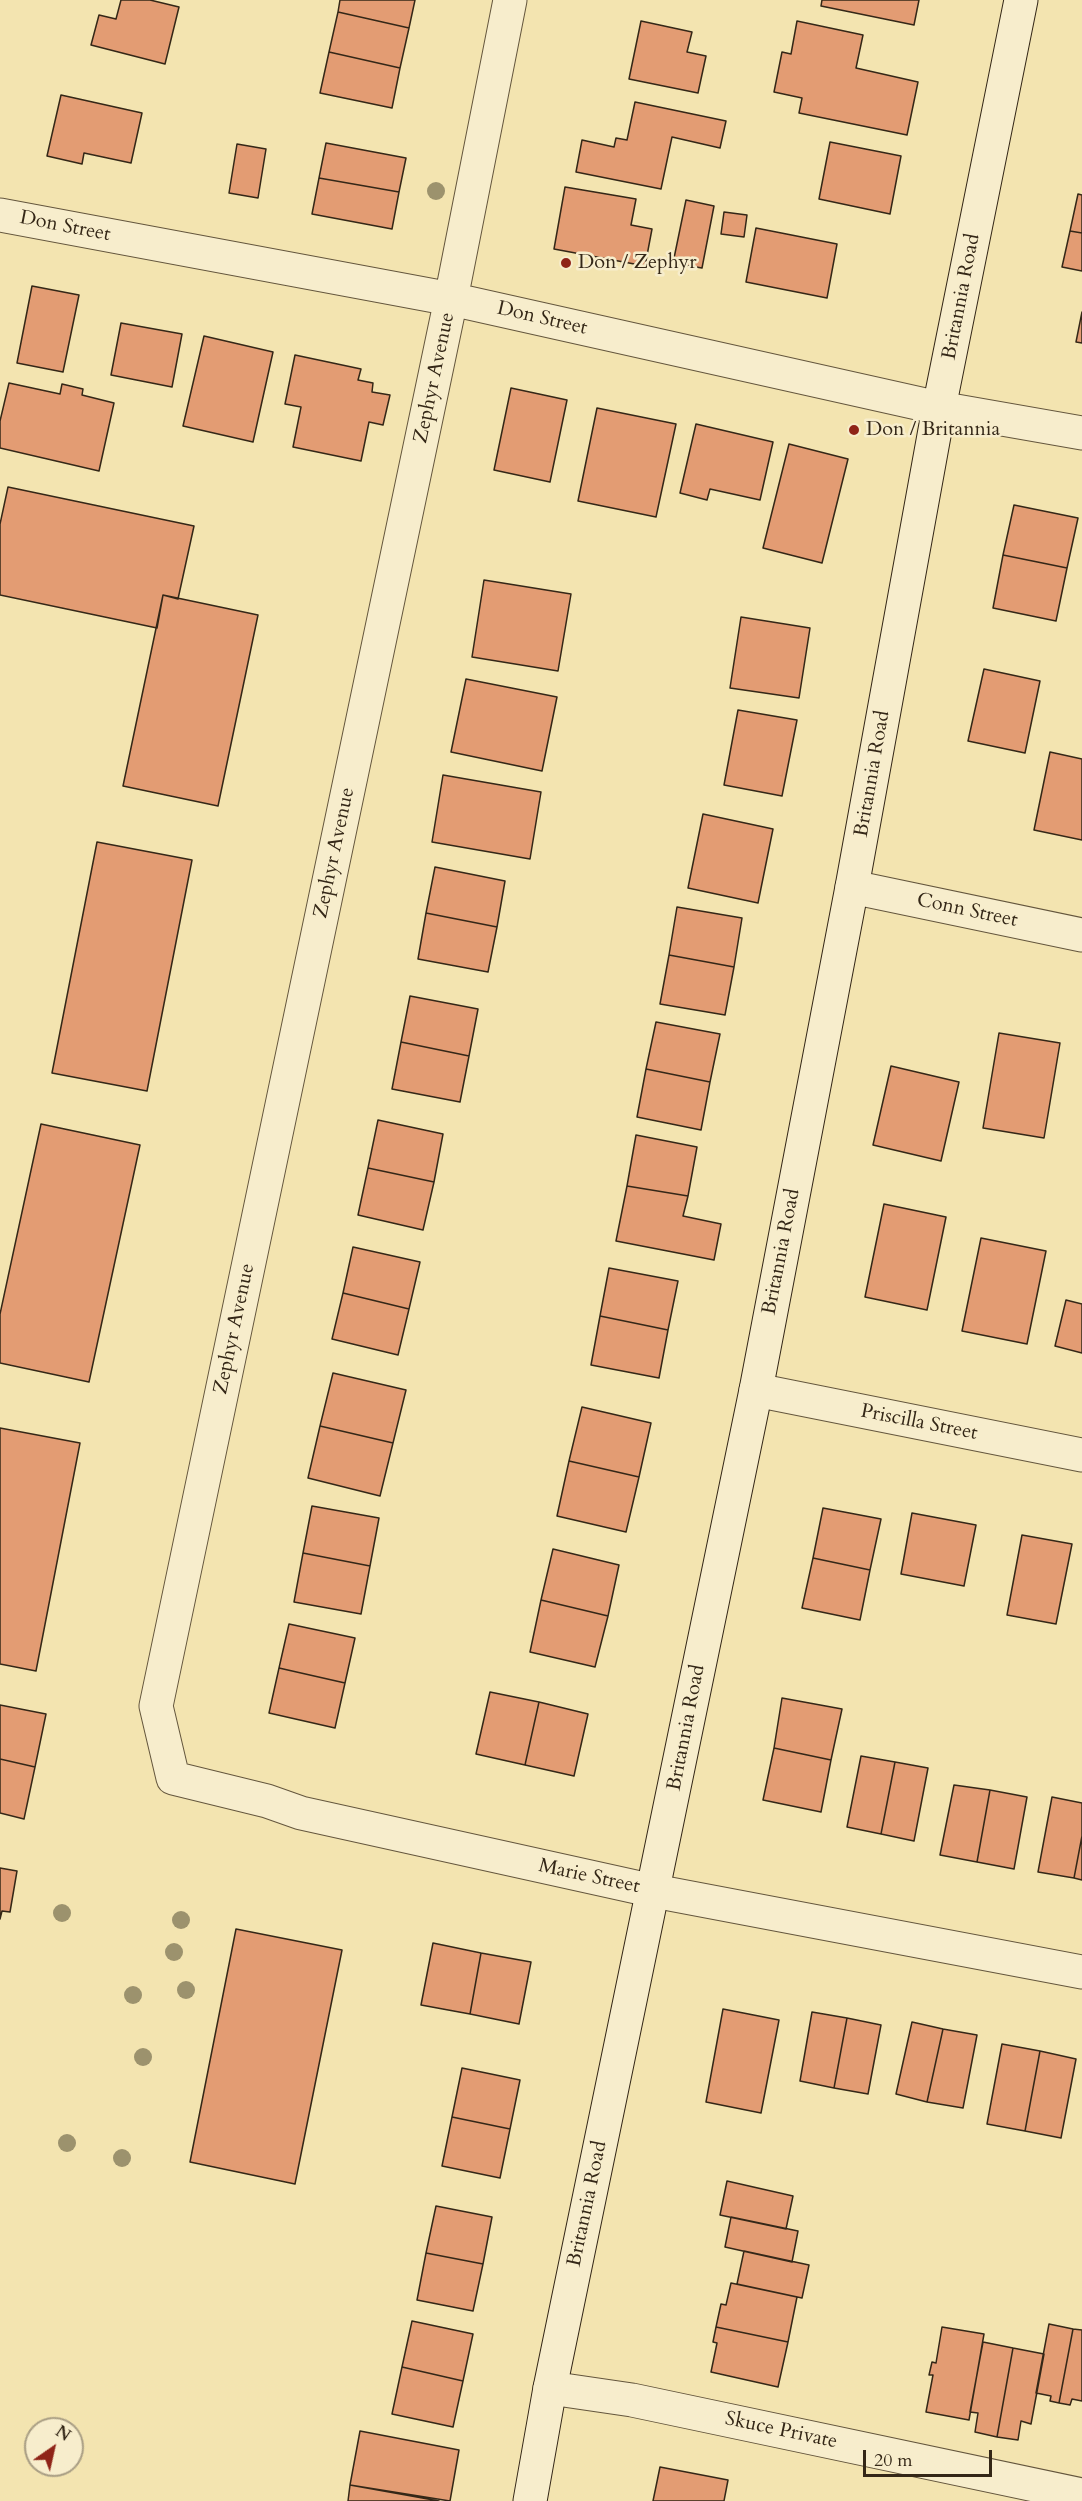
<!DOCTYPE html>
<html>
<head>
<meta charset="utf-8">
<style>
  body { margin:0 }
  #map { position:relative; width:1082px; height:2501px; overflow:hidden; background:#f3e4b0; font-family:Cardo,serif }
  canvas { display:block }
  .north { position:absolute; left:24px; top:2417px; width:60px; height:60px; box-sizing:border-box; background:#f7edcc; border:2px solid #a99e84; border-radius:50%; rotate:34deg; font-size:16px; font-weight:700; line-height:24px; text-align:center; color:#342717 }
  .north::after { content:''; display:block; margin:auto; width:21px; height:27px; background:#8f2418; clip-path:polygon(50% 0,100% 100%,50% 72%,0 100%) }
  .scale { position:absolute; left:863px; top:2450px; width:129px; height:27px; box-sizing:border-box; border:3px solid #342717; border-top:0; padding-left:8px; font-size:18px; line-height:21px; white-space:nowrap; color:#342717; -webkit-text-stroke:4px #f7edcc; paint-order:stroke }
</style>
</head>
<body>
<div id="map">
<canvas width="1082" height="2501"></canvas>
<div class="north">N</div>
<div class="scale">20 m</div>
</div>
<script>
const g = document.querySelector('canvas').getContext('2d');
g.lineJoin = 'round';
function fillPath(path, color) { g.fillStyle = color; g.fill(path, 'evenodd'); }
function stroke(path, color, width, dash) { g.strokeStyle = color; g.lineWidth = width; g.lineCap = dash ? 'butt' : 'round'; g.setLineDash(dash || []); g.stroke(path); }
function drawText(font, color, halo, rows, align = 'center') {
  g.font = font + ' Cardo,serif'; g.lineWidth = 5; g.setLineDash([]); g.textBaseline = 'middle'; g.strokeStyle = halo; g.fillStyle = color; for (const [text, x, y, turn = 0] of rows) {
    g.save(); g.translate(x, y); g.rotate((+turn || 0) * Math.PI / 180); g.textAlign = isNaN(turn) ? turn : align; if (halo) g.strokeText(text, 0, 0); g.fillText(text, 0, 0); g.restore();
  }
}
const building = new Path2D(`
  M121,0H150L179,7L165,64L91,45L99,15L116,19Z
  M340,0H415L409,28L338,12Z
  M822,0H919L914,25L821,6Z
  M338,12L409,28L400,68L329,52Z
  M641,21L692,32L687,52L706,56L698,93L629,79Z
  M797,21L863,35L856,68L918,82L907,135L799,113L802,98L774,92L782,52L791,54Z
  M329,52L400,68L392,108L320,93Z
  M61,95L142,113L131,163L84,153L82,164L47,156Z
  M635,102L726,121L720,148L672,137L661,189L576,172L582,140L614,147L616,138L627,140Z
  M830,142L901,156L890,214L819,199Z
  M326,143L406,158L399,192L319,178Z
  M237,144L266,149L258,198L229,193Z
  M319,178L399,192L392,229L312,214Z
  M565,187L636,199L631,225L652,229L645,266L554,249Z
  M1078,194L1082,195V233L1070,231Z
  M686,200L714,206L702,268L673,263Z
  M724,212L747,215L744,237L721,234Z
  M756,228L837,244L827,298L746,282Z
  M1070,231L1082,233V271L1062,267Z
  M32,286L79,295L63,372L17,363Z
  M1082,312V343L1076,342Z
  M121,323L182,334L172,387L111,375Z
  M204,336L273,352L253,442L183,426Z
  M295,355L361,369L358,380L373,383L372,392L390,395L383,425L369,422L361,461L293,447L301,407L285,404Z
  M9,383L60,394L62,384L83,389L82,395L114,403L99,471L0,448V421Z
  M511,388L567,400L550,482L494,470Z
  M597,408L676,424L656,517L578,501Z
  M696,424L773,442L760,500L710,489L707,500L680,493Z
  M789,444L848,459L822,563L763,548Z
  M8,487L194,526L178,599L163,595L157,628L0,595V524Z
  M1014,505L1078,518L1067,568L1003,555Z
  M1003,555L1067,568L1056,621L993,608Z
  M484,580L571,594L558,671L472,657Z
  M163,595L258,615L218,806L123,786Z
  M741,617L810,628L799,698L730,688Z
  M984,669L1040,681L1025,753L968,741Z
  M466,679L557,697L542,771L451,752Z
  M738,710L797,720L782,796L724,785Z
  M1050,752L1082,759V840L1034,830Z
  M443,775L541,792L530,859L432,842Z
  M703,814L773,829L758,903L688,888Z
  M97,842L192,860L147,1091L52,1073Z
  M435,867L505,881L497,927L426,913Z
  M677,907L742,918L734,967L669,955Z
  M426,913L497,927L488,972L418,959Z
  M669,955L734,967L725,1015L660,1004Z
  M410,996L478,1009L469,1056L401,1042Z
  M656,1022L720,1034L710,1082L646,1069Z
  M999,1033L1060,1043L1044,1138L983,1128Z
  M401,1042L469,1056L460,1102L392,1089Z
  M891,1066L959,1082L941,1161L873,1145Z
  M646,1069L710,1082L701,1130L637,1117Z
  M378,1120L443,1134L434,1182L368,1168Z
  M41,1124L140,1145L89,1382L0,1363V1314Z
  M636,1135L697,1147L688,1196L627,1186Z
  M368,1168L434,1182L423,1230L358,1215Z
  M627,1186L688,1196L683,1216L721,1224L714,1260L616,1241Z
  M884,1204L946,1217L927,1310L865,1297Z
  M981,1238L1046,1251L1027,1344L962,1331Z
  M353,1247L420,1262L409,1309L343,1293Z
  M609,1268L678,1281L668,1330L600,1316Z
  M343,1293L409,1309L398,1355L332,1339Z
  M1066,1300L1082,1304V1353L1055,1346Z
  M600,1316L668,1330L659,1378L591,1365Z
  M333,1373L406,1390L393,1443L320,1426Z
  M582,1407L651,1423L639,1477L569,1461Z
  M320,1426L393,1443L380,1496L308,1478Z
  M0,1428L80,1443L36,1671L0,1664Z
  M569,1461L639,1477L626,1532L557,1516Z
  M312,1506L379,1518L370,1566L303,1553Z
  M823,1508L881,1519L870,1570L813,1558Z
  M912,1513L976,1525L964,1586L901,1574Z
  M1022,1535L1072,1544L1056,1624L1007,1615Z
  M553,1549L619,1565L608,1616L541,1600Z
  M303,1553L370,1566L361,1614L294,1602Z
  M813,1558L870,1570L860,1620L802,1608Z
  M541,1600L608,1616L595,1667L530,1652Z
  M289,1624L355,1638L345,1683L279,1668Z
  M279,1668L345,1683L335,1728L269,1713Z
  M490,1692L539,1702L525,1765L476,1754Z
  M782,1698L842,1709L831,1760L774,1748Z
  M539,1702L588,1714L574,1776L525,1765Z
  M0,1705L46,1714L35,1767L0,1759Z
  M774,1748L831,1760L821,1812L763,1800Z
  M861,1756L895,1762L881,1834L847,1827Z
  M0,1759L35,1767L24,1819L0,1813Z
  M895,1762L928,1768L914,1841L881,1834Z
  M954,1785L990,1790L977,1862L940,1855Z
  M990,1790L1027,1797L1014,1869L977,1862Z
  M1052,1797L1082,1803V1836L1074,1878L1038,1872Z
  M1082,1836V1880L1074,1878Z
  M0,1868L17,1871L10,1912L2,1911L0,1919Z
  M236,1929L342,1950L295,2184L190,2162Z
  M433,1943L481,1953L470,2014L421,2005Z
  M481,1953L531,1962L519,2024L470,2014Z
  M723,2009L779,2020L761,2113L706,2102Z
  M812,2012L847,2018L834,2088L800,2081Z
  M847,2018L881,2025L868,2094L834,2088Z
  M912,2022L943,2029L927,2102L896,2094Z
  M943,2029L977,2035L963,2108L927,2102Z
  M1002,2044L1040,2051L1025,2131L987,2124Z
  M1040,2051L1076,2059L1061,2138L1025,2131Z
  M462,2068L520,2080L510,2129L452,2117Z
  M452,2117L510,2129L500,2178L442,2166Z
  M727,2181L793,2196L786,2229L720,2215Z
  M436,2206L492,2217L483,2264L426,2253Z
  M731,2217L798,2231L792,2262L725,2247Z
  M744,2251L809,2265L802,2298L737,2284Z
  M426,2253L483,2264L473,2311L417,2300Z
  M731,2283L797,2297L788,2342L716,2327L721,2304L726,2305Z
  M412,2321L473,2334L463,2381L402,2367Z
  M1049,2324L1073,2329L1059,2403L1050,2401L1051,2396L1036,2393Z
  M716,2327L788,2342L778,2387L711,2372L717,2343L713,2342Z
  M942,2327L984,2334L969,2420L926,2412L933,2375H929L932,2362L936,2363Z
  M1073,2329L1082,2330V2401L1072,2399L1070,2405L1059,2403Z
  M983,2342L1013,2348L997,2437L975,2432L978,2413L970,2412Z
  M1013,2348L1044,2354L1031,2424L1021,2421L1018,2440L997,2437Z
  M402,2367L463,2381L453,2427L392,2414Z
  M360,2431L459,2450L450,2501L350,2485Z
  M660,2467L728,2480L724,2501H653Z
  M350,2485L439,2501H348Z`);
fillPath(building, '#e39c73');
stroke(building, '#342717', 1.5);
const street = new Path2D(`
  M510,0L451,299L156,1706L173,1778L267,1801L301,1813L654,1891L1082,1972
  M0,215L451,299L939,408L1082,433
  M852,887L1082,935
  M756,1390L1082,1455
  M550,2388L632,2400L1082,2495`);
const secondary = new Path2D(`
  M530,2501L550,2388L756,1390L852,887L939,408L1021,0`);
stroke(street, '#64563d', 35);
stroke(secondary, '#342717', 35);
stroke(street, '#f7edcc', 33);
stroke(secondary, '#f7edcc', 33);
g.fillStyle = '#9c926d';
for (const [x, y] of [
  [436,191],
  [62,1913],
  [181,1920],
  [174,1952],
  [186,1990],
  [133,1995],
  [143,2057],
  [67,2143],
  [122,2158]
]) { g.beginPath(); g.arc(x, y, 9, 0, 2 * Math.PI); g.fill(); }
for (const [x, y, r, color] of [
  [566,263,6,"#8f2418"],
  [854,430,6,"#8f2418"]
]) { const dot = new Path2D(); dot.arc(x, y, r, 0, 2 * Math.PI); g.fillStyle = color; g.fill(dot); stroke(dot, '#f7edcc', 2); }
drawText('20px', '#342717', '#f7edcc', [
  ["Don Street",65,227,11],
  ["Britannia Road",962,297,-79],
  ["Don Street",542,319,13],
  ["Zephyr Avenue",435,378,-78],
  ["Britannia Road",873,774,-80],
  ["Zephyr Avenue",335,853,-78],
  ["Conn Street",967,911,12],
  ["Britannia Road",782,1252,-79],
  ["Zephyr Avenue",235,1329,-78],
  ["Priscilla Street",919,1423,11],
  ["Britannia Road",687,1728,-79],
  ["Marie Street",589,1877,12],
  ["Britannia Road",588,2204,-78],
  ["Skuce Private",781,2431,12]
]);
drawText('20px', '#342717', '#f7edcc', [
  ["Don / Zephyr",578,263],
  ["Don / Britannia",866,430]
], 'left');
</script>
</body>
</html>
